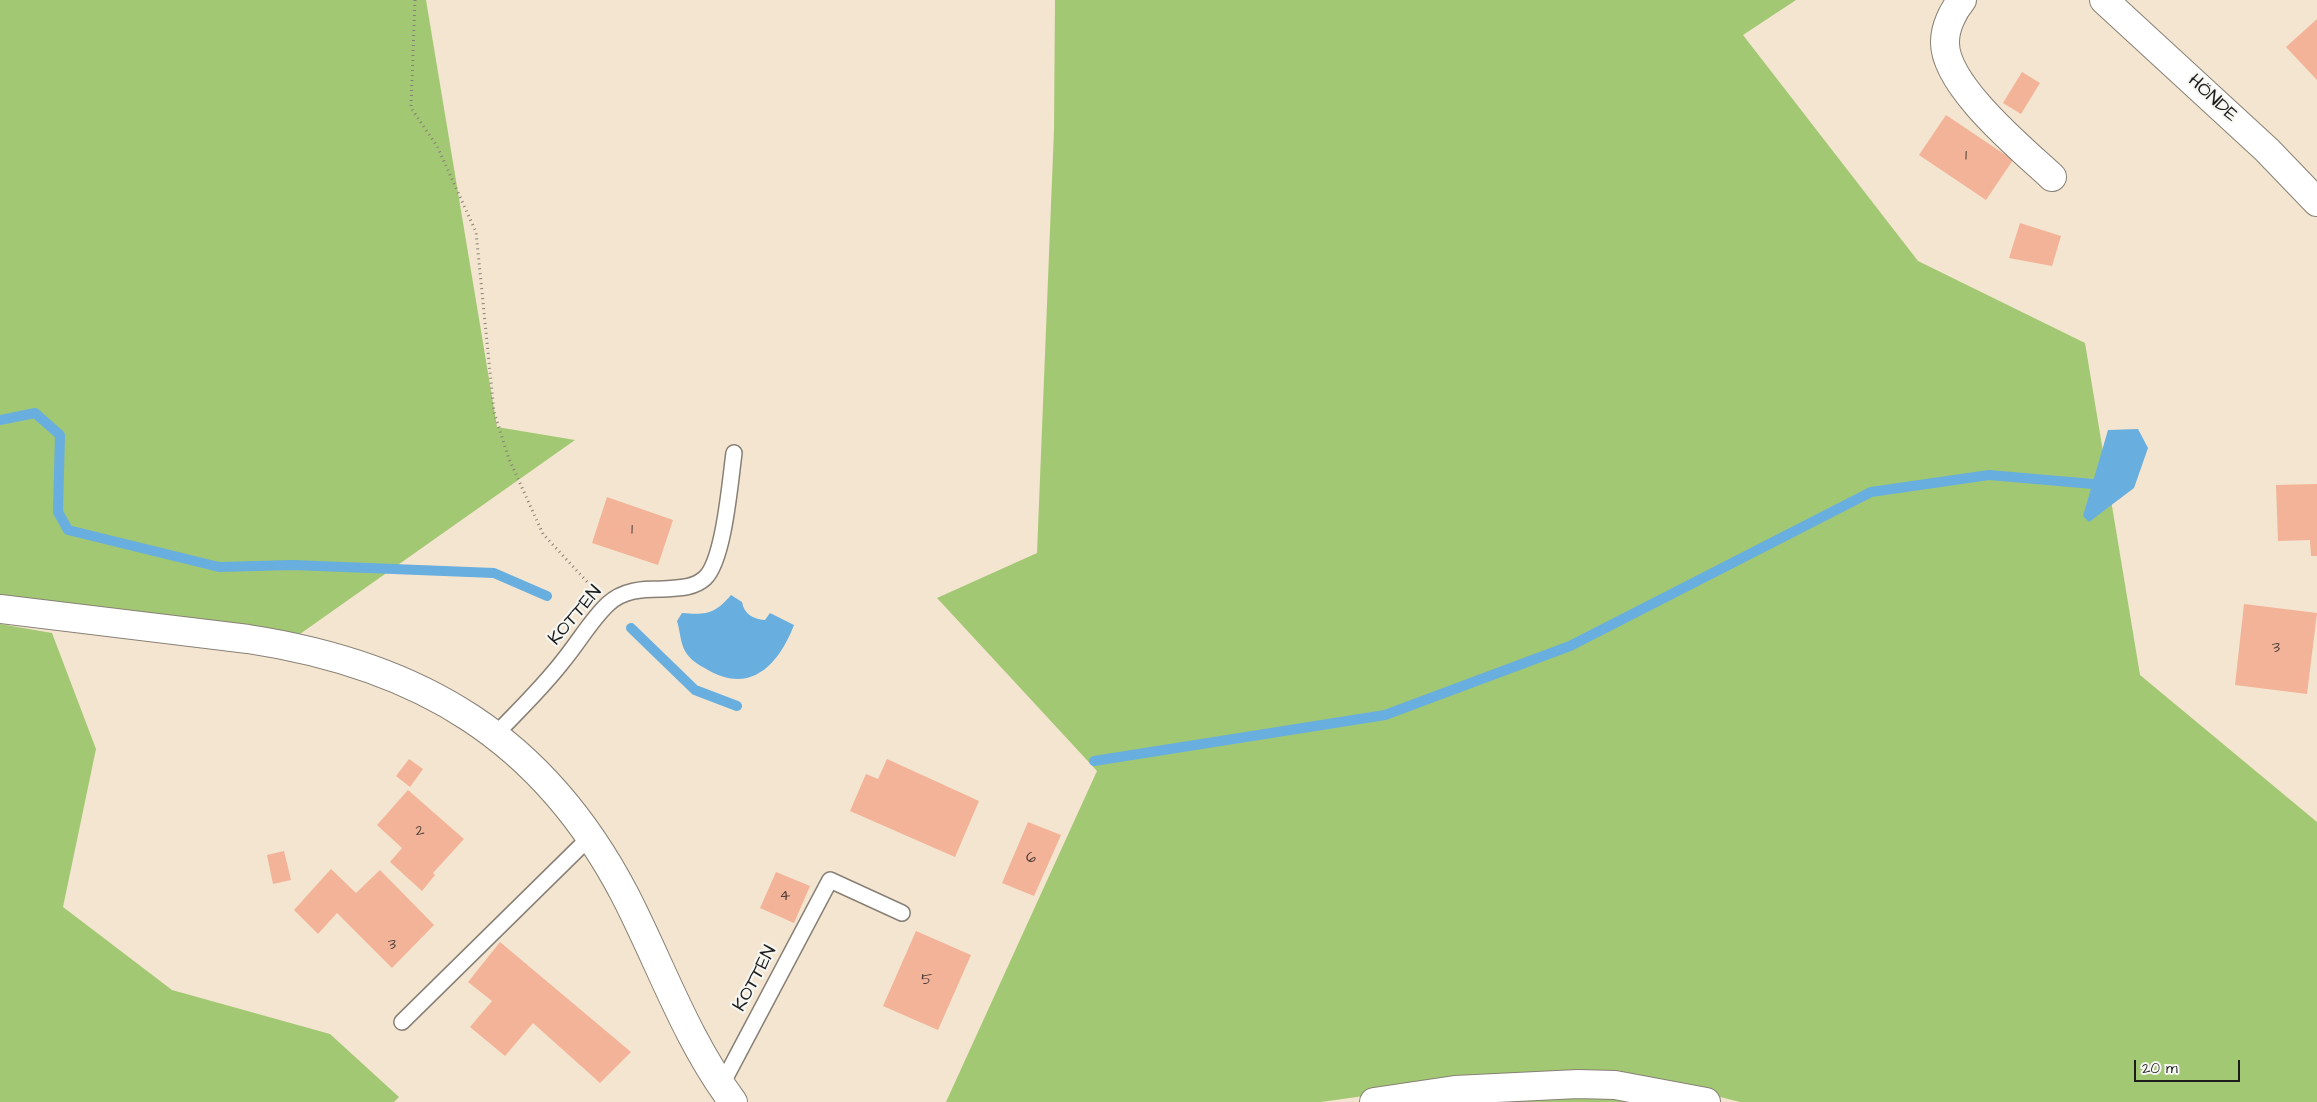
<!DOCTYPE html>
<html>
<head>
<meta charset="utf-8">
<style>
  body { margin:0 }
  #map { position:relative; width:2317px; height:1102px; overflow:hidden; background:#f3e5cf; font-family:"Architects Daughter",sans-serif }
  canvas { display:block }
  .scale { position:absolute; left:2134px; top:1060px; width:106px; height:22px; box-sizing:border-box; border:2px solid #1c1c1c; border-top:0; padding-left:6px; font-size:15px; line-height:18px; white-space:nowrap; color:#1c1c1c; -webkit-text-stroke:4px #f6f6f2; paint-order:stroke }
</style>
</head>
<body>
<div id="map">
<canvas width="2317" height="1102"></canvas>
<div class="scale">20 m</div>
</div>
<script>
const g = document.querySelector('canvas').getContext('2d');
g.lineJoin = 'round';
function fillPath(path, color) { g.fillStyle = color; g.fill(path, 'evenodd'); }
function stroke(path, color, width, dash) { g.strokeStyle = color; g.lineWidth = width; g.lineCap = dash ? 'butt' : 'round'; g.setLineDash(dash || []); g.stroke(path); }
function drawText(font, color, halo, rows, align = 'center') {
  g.font = font + ' "Architects Daughter",sans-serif'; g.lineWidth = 4.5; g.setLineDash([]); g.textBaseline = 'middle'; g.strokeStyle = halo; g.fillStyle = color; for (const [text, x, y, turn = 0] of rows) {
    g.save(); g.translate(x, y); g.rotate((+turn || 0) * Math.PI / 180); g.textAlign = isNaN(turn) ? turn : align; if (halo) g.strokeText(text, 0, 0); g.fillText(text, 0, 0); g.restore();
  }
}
fillPath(new Path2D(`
  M0,0H426L497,427L575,440L290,641L0,600Z
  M1055,0H1796L1743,35L1918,261L2085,343L2140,675L2317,822V1102H1740L1681,1087L1456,1083L1321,1102H946L1097,771L937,598L1037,553L1054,130Z
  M0,624L52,633L96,749L63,907L172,990L330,1034L399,1097L394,1102H0Z
  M1577,1093L1660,1102H1442Z`), '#a3c873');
fillPath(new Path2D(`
  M2138,429L2148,448L2134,488L2089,522L2083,516L2108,430Z
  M731,595L742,602C744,614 753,619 765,620L770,613L794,625C779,664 751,695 708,670C699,665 690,660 685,651C680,642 680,630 677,621L682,613C706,615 715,614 731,595Z`), '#68aedf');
stroke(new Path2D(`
  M0,420L35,413L60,435L58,512L68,530L219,567L293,565L494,573L547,596
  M631,628L695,690L737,706
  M1094,761L1385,715L1570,646L1871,492L1989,475L2093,484`), '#68aedf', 10);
fillPath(new Path2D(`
  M2317,19V80L2286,47Z
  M2022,72L2040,83L2021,114L2003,103Z
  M1946,115L2013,160L1986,200L1919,155Z
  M2020,223L2061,236L2052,266L2009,258Z
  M2317,484V556H2311L2310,540L2278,541L2276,485Z
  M607,497L673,520L658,565L592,543Z
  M2244,604L2317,613L2307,694L2235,685Z
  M409,759L423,769L410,787L396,776Z
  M887,759L979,801L955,857L850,811L866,774L878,779Z
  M408,790L464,839L433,873L435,875L422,891L390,862L402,848L377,825Z
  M1028,822L1061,835L1034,896L1002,883Z
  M284,851L291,880L273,884L267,855Z
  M331,869L356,893L380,870L434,925L392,968L337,913L318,934L294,910Z
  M776,872L810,886L794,923L760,908Z
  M916,931L971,955L938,1030L883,1006Z
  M500,942L631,1052L600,1083L533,1023L505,1056L470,1027L492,1001L468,982Z`), '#f3b398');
const service = new Path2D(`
  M496,734C519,710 543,687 563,661C578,643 591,620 608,604C623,590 642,589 661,589C676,588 693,589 705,578C724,560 730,482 734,453
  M402,1022L590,837
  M721,1086L830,880L902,913`);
const minor = new Path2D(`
  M1962,0C1953,11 1945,27 1945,42C1944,85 2022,149 2052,177
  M2104,0L2267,150L2317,202`);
const tertiary = new Path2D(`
  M0,609L248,639C420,665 543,738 625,895C661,965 686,1039 733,1102
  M1374,1102L1455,1090L1578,1084L1615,1085L1706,1102`);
stroke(service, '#888076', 18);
stroke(minor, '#888076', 30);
stroke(tertiary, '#888076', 30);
stroke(new Path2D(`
  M415,0L411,108L437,146L476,232L494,412L509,459L543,534L590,585`), '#888076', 3, [1, 4]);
stroke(service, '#fff', 15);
stroke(minor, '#fff', 28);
stroke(tertiary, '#fff', 28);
drawText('16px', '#52423b', null, [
  ["1",1966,157],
  ["1",632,531],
  ["3",2276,649],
  ["2",420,832],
  ["6",1031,859],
  ["4",785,897],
  ["3",392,946],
  ["5",927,981]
]);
drawText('19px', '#1c1c1c', '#f6f6f2', [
  ["HÖNDE",2212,99,43],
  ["KOTTEN",576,616,-50],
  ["KOTTEN",756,979,-62]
]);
</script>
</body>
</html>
